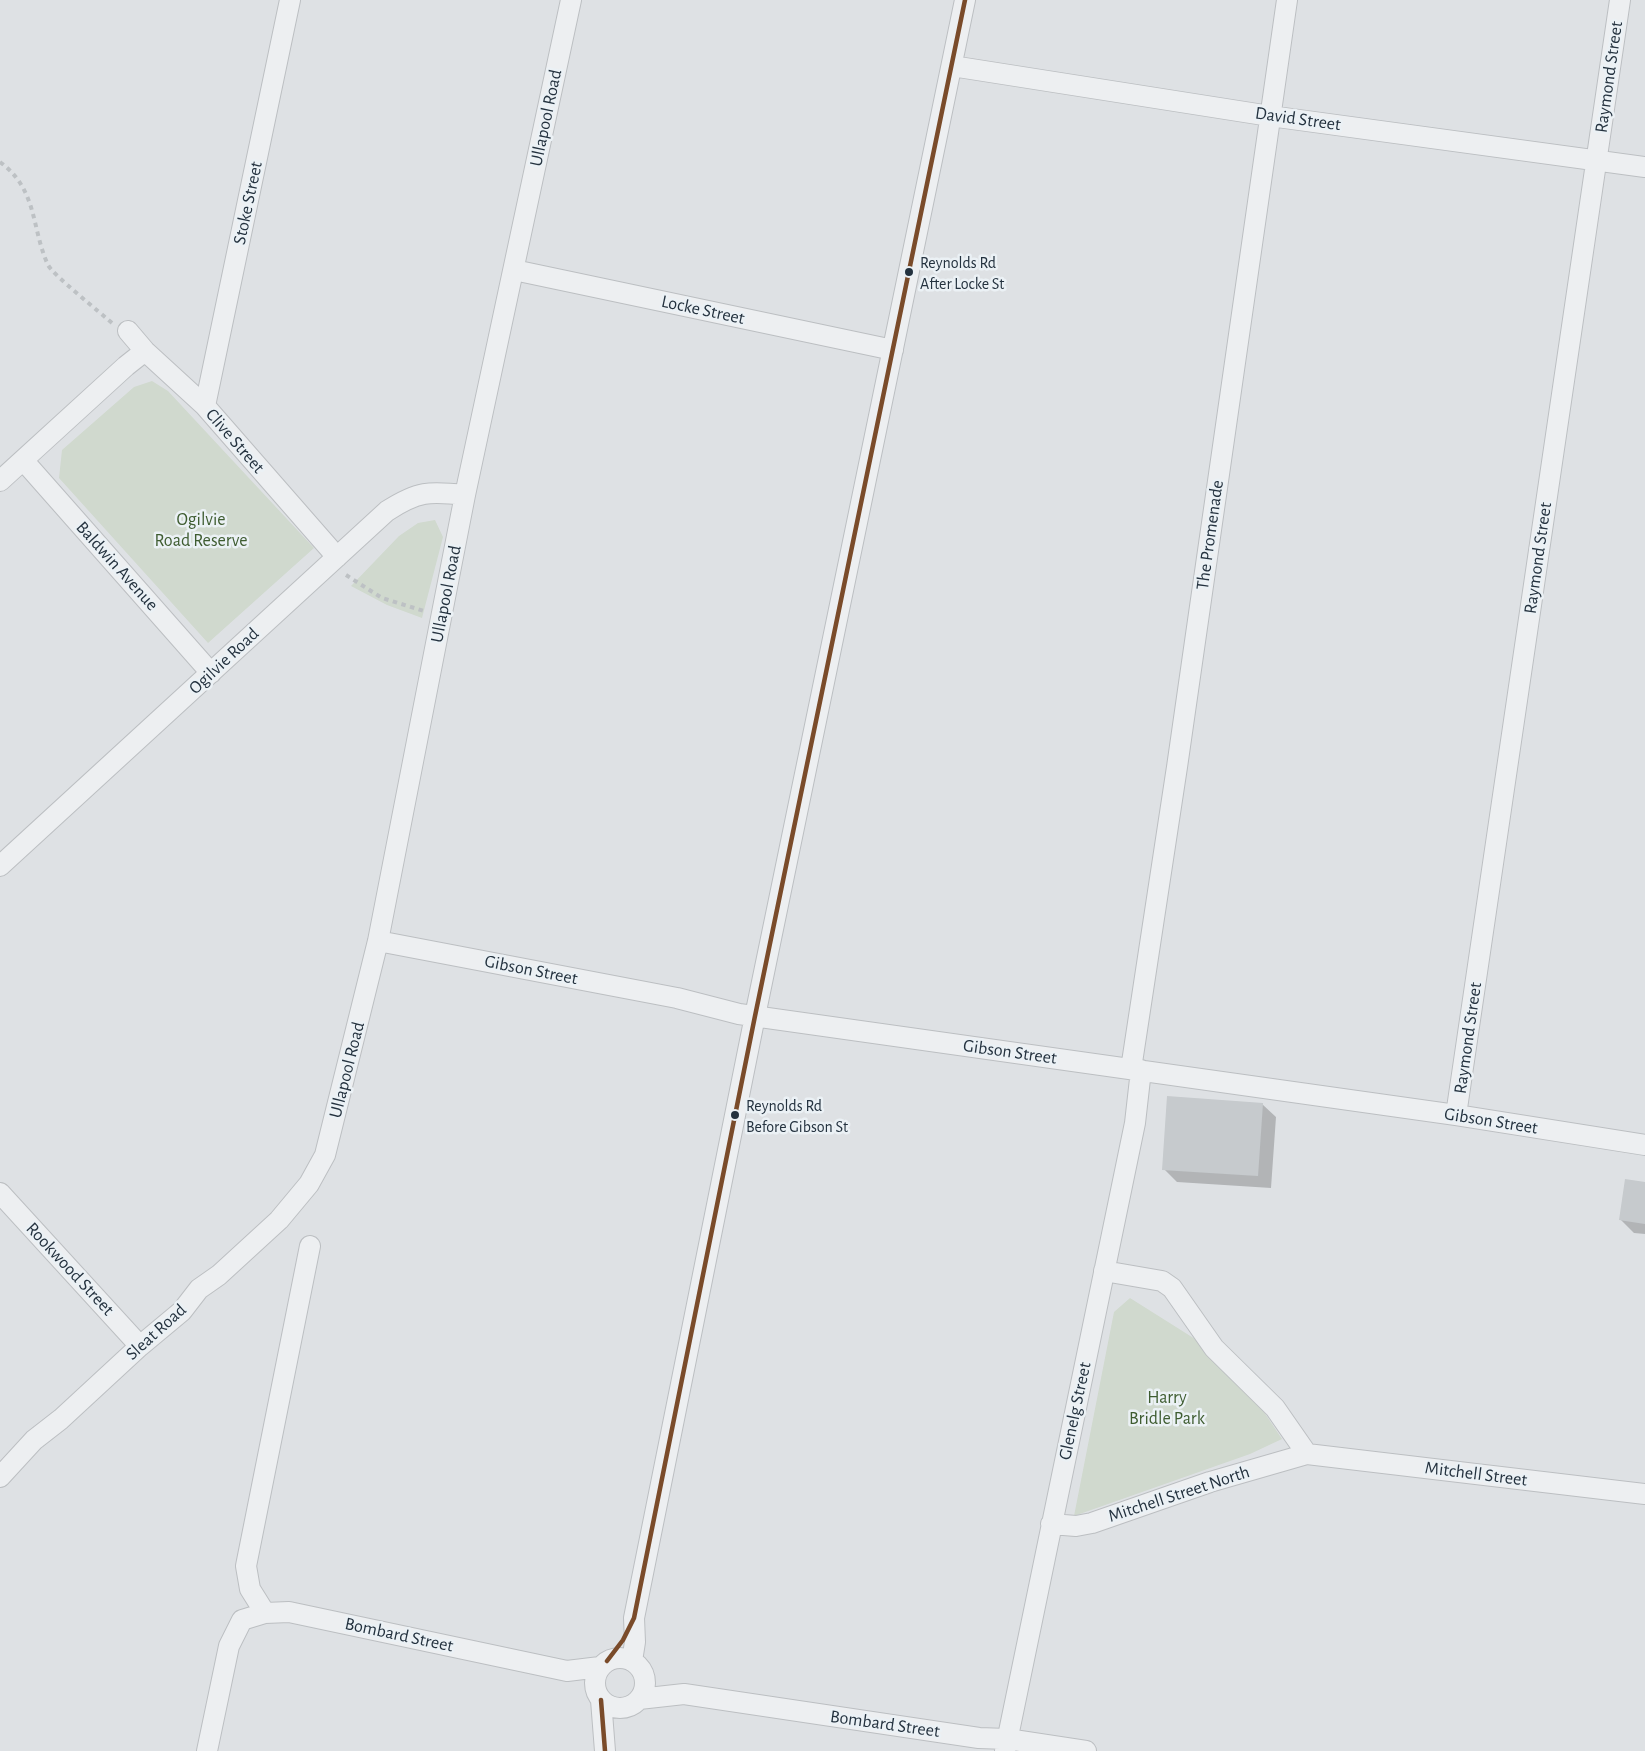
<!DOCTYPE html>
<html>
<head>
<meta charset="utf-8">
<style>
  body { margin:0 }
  canvas { display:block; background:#dee1e4 }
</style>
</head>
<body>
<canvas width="1645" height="1751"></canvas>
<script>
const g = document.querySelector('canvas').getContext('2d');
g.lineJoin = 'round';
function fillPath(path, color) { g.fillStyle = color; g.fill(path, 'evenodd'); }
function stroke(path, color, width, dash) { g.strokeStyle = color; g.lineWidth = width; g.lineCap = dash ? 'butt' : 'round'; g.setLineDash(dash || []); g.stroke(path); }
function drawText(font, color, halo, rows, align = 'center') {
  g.font = font + ' "Alegreya Sans",sans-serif'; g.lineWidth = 5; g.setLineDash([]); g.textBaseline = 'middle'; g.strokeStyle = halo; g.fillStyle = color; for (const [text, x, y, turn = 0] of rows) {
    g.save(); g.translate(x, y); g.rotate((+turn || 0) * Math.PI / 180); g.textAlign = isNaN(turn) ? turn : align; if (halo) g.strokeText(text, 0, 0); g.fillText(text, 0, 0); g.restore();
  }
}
fillPath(new Path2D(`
  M152,381L168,391L314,548L208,643L59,478L62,450L134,387Z
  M435,520L443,537L422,618L387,605L351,586L399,536L418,523Z
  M1130,1298L1203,1344L1250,1391L1282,1439L1250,1454L1074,1516L1114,1312Z`), '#d0d9ce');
fillPath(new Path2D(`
  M1262,1104L1276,1117L1271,1188L1177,1182L1164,1169Z
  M1645,1184V1234L1634,1233L1620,1219Z`), '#0003');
fillPath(new Path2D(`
  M1167,1096L1263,1103L1258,1176L1162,1170Z
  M1625,1179L1645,1182V1224L1619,1220Z`), '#c6cacd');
const minor = new Path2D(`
  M952,66L1270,116L1645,167
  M514,270L893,350
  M128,331L145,351L205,406L337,557
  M205,406L290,0
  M23,460L211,673
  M0,481L126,366L145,351
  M0,866L387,511C418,491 429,491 465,495
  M378,941L677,998L739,1014L1456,1115L1645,1145
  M1131,1069L1177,767L1287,0
  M1456,1115L1620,0
  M0,1193L140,1346
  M1104,1271L1162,1281L1172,1288L1214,1348L1275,1408L1307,1454
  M0,1477L34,1440L61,1419L140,1346L182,1311L199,1289L219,1275L279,1220L309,1184L325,1155L378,941L465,495L571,0
  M1051,1524L1076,1526L1092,1523L1210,1482L1307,1454L1645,1494
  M265,1613L289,1612L567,1671L600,1667
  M595 1683a25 25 0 1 1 50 0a25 25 0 1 1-50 0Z
  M632,1661L635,1642L634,1618L755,1016L965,0
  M639,1699L684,1694L979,1738L1007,1739L1086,1751
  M601,1700L605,1751
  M207,1751L229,1646L242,1620L265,1613L250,1589L246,1566L310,1246
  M1005,1751L1135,1123L1141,1070`);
stroke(minor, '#bcbfc2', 22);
stroke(new Path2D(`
  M0,162C38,190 31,228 48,265C53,275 101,313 113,324
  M346,575L382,598L424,611`), '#bdc1c4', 4, [4.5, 4.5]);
stroke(minor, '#edeff1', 20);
stroke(new Path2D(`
  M607,1661L623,1640L634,1618L755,1016L965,0
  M601,1700L605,1751`), '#7a4b2a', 4.5);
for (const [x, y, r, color] of [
  [909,272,5,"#24323f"],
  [735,1115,5,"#24323f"]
]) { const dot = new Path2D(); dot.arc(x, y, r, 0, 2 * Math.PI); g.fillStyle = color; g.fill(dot); stroke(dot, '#ebf1f5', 2); }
drawText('16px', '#24323f', '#ebf1f5', [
  ["Reynolds Rd",920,263],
  ["After Locke St",920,284],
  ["Reynolds Rd",746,1106],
  ["Before Gibson St",746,1127]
], 'left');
drawText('18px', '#24323f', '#ebf1f5', [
  ["Raymond Street",1609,77,-82],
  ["Ullapool Road",546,118,-78],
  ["David Street",1298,119,8],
  ["Stoke Street",248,203,-78],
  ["Locke Street",703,310,12],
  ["Clive Street",235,441,49],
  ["The Promenade",1210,535,-82],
  ["Raymond Street",1538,558,-82],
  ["Baldwin Avenue",117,566,48],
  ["Ullapool Road",446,594,-79],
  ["Ogilvie Road",224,661,-43],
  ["Gibson Street",531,970,11],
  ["Raymond Street",1468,1038,-82],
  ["Gibson Street",1010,1052,8],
  ["Ullapool Road",347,1070,-76],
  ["Gibson Street",1491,1121,9],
  ["Rookwood Street",70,1269,47],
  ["Sleat Road",156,1332,-42],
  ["Glenelg Street",1075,1411,-78],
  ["Mitchell Street",1476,1474,7],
  ["Mitchell Street North",1179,1494,-18],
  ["Bombard Street",399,1635,12],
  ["Bombard Street",885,1724,8]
]);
drawText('18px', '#3e5c30', '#ebf1f5', [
  ["Ogilvie",201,520],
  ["Road Reserve",201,541],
  ["Harry",1167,1398],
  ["Bridle Park",1167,1419]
]);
</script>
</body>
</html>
